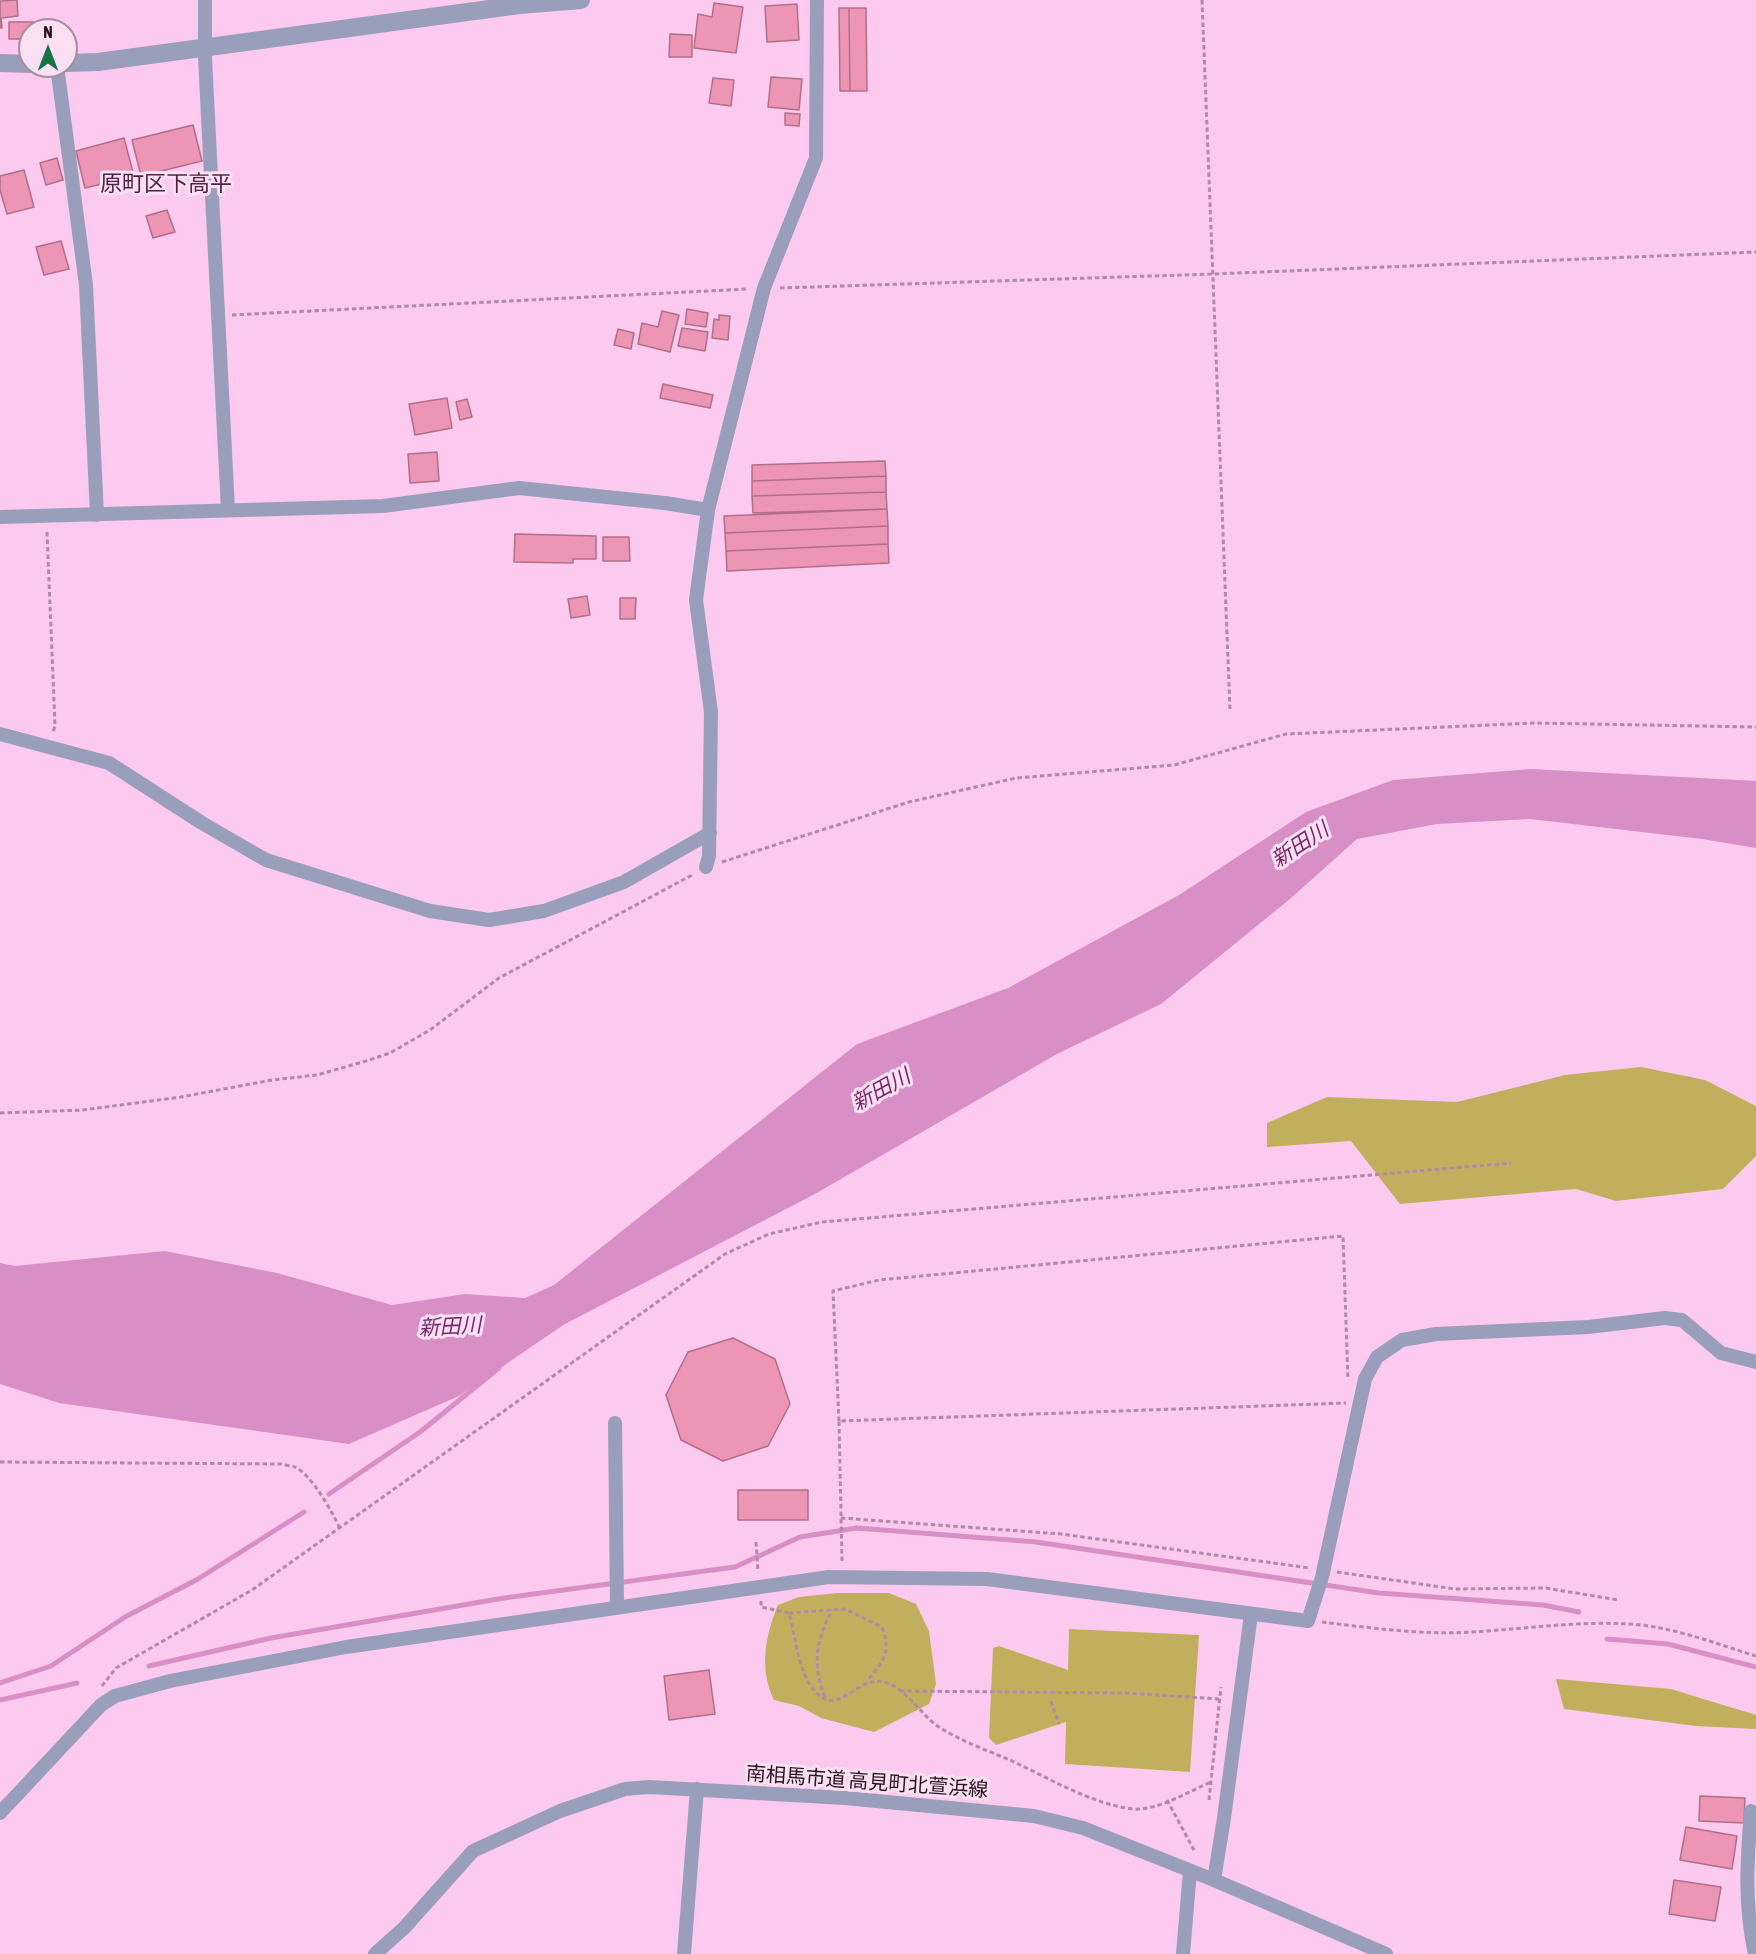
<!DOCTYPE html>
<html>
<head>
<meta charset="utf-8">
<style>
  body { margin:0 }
  #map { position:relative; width:1756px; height:1954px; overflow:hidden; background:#fccaee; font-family:"Asap Condensed",sans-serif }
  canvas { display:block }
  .north { position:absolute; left:18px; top:18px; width:60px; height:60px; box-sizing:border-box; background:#fae0f2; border:2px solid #a68e9f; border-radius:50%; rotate:0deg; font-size:16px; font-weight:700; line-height:24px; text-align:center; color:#291323 }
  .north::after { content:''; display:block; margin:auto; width:21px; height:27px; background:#177246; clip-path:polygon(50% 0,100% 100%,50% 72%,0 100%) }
</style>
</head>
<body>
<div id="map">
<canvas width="1756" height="1954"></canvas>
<div class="north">N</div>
</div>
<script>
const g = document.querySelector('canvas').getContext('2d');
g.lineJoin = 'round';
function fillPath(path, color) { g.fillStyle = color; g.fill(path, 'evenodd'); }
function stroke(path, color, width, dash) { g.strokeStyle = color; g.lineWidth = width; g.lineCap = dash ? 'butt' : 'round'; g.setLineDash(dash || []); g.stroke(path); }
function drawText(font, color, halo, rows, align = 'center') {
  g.font = font + ' "Asap Condensed","Noto Sans JP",sans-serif'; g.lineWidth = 6; g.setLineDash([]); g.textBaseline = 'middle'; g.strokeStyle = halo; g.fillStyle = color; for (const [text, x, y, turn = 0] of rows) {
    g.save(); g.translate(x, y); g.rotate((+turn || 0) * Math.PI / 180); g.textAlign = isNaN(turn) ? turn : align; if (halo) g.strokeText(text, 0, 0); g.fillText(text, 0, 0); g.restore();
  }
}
fillPath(new Path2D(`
  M1641,1067L1705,1080L1756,1106V1156L1723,1189L1616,1201L1576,1189L1400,1204L1351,1141L1267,1147V1123L1327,1097L1457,1102L1565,1075Z
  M837,1593H889L916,1604L929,1631L936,1684L929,1704L874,1732L821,1718L799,1706L774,1700C759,1669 765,1636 778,1605L799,1597Z
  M1069,1629L1199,1635L1190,1772L1065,1764L1066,1722L996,1745L989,1738L993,1648L999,1646L1068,1670Z
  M1556,1679L1671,1689L1756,1715V1729L1696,1726L1564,1709Z`), '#c2af5e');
fillPath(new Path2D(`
  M1531,769L1756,781V848L1702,839L1530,819L1437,824L1357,839L1290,899L1161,1004L1057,1054L815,1194L565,1324L459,1396L349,1444L59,1403L0,1384V1263L15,1266L165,1251L277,1273L392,1305L465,1294L525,1298L554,1285L857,1044L1008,988L1179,895L1306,812L1393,780Z`), '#d88fc5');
stroke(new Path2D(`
  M329,1494L420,1432L499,1368
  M1607,1639L1668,1644L1756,1667
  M149,1666L271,1638L504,1598L735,1567L800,1537L857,1528L1036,1542L1379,1593L1543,1605L1579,1612
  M0,1683L51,1666L125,1617L198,1579L304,1512
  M0,1700L77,1683`), '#d88fc5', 5);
const building = new Path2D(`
  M17,0L18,16L1,18L2,28H0V1Z
  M714,3L743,7L736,53L694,48L698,14L712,17Z
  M797,4L799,40L767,42L765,6Z
  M839,8H849L850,91H840Z
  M849,8H866L867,91H850Z
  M9,22H36V30H30V39H9Z
  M670,34L692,35V57H669Z
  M771,77L802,79L799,110L768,107Z
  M713,78L734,80L731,106L709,103Z
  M785,113L800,114L799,126L785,125Z
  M193,125L202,161L141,176L132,140Z
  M124,138L134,176L85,188L76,151Z
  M57,158L63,180L46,185L40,163Z
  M24,170L34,207L7,214L0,190V176Z
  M167,210L175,232L153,238L146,216Z
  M61,241L69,269L44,275L36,247Z
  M687,309L708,313L706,327L685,324Z
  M662,311L679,315L670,352L638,344L642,323L658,327Z
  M719,315L730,316L728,340L712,338L714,319L719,320Z
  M682,328L708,332L705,351L678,346Z
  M618,329L634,333L631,349L614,345Z
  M663,384L713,395L710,408L660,398Z
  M447,398L452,428L415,435L409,404Z
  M467,399L472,417L460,420L456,402Z
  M437,452L439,481L410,483L408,454Z
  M885,461L886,476L752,481V465Z
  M886,476V492L752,496V481Z
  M886,492L887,509L753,513L752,496Z
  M887,509L888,526L725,533L724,516Z
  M888,526V544L726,551L725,533Z
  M515,534L596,536V559H573V563L514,562Z
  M603,537H629L630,561H603Z
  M888,544L889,563L727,571L726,551Z
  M587,596L590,615L571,618L568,599Z
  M620,598H636L635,619H620Z
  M733,1338L775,1359L790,1404L768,1446L723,1461L681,1440L666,1395L688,1352Z
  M738,1490H808V1520H738Z
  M709,1670L715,1714L669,1720L664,1676Z
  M1700,1796L1745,1798L1744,1823L1699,1821Z
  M1686,1827L1737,1836L1732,1869L1680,1860Z
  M1674,1880L1721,1887L1715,1921L1669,1914Z`);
fillPath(building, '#ed95b5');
stroke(building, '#b16f87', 1.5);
stroke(new Path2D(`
  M1202,0L1230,710
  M780,288L1213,274L1756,252
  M232,315L747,289
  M47,532L55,726L53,732
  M722,862L909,802L1016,778L1174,765L1286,734L1534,723L1756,727
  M0,1113L83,1110L181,1097L272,1080L317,1075L366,1061L390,1053L430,1030L499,978L694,874
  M839,1421L833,1291L879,1280L1343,1236L1348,1380
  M0,1462L281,1464C285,1465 291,1466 295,1467C312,1475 333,1513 340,1529
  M841,1518L1061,1534L1310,1568
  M756,1542L758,1571
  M842,1561L839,1421L1346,1403
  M1337,1572L1455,1589L1546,1588L1618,1600
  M761,1601V1607L789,1613C797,1639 798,1685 825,1699C842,1708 861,1676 884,1682C906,1688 919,1712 936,1725C958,1740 986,1750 1010,1760C1049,1778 1091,1804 1133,1809C1158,1811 1189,1791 1211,1782
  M789,1613L845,1609L882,1627C892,1654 883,1661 867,1681
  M1322,1622C1371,1628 1423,1635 1472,1632C1524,1629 1575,1621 1628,1624C1671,1626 1714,1643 1756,1656
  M102,1686L116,1668L252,1590L725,1254L769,1234L822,1222L1511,1163
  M900,1691L1126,1693L1219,1699
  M825,1697C812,1666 816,1639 832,1610
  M1051,1701L1059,1724
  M1167,1800L1194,1850
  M1209,1800L1221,1687`), '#b28aa7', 3, [4.5, 3]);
stroke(new Path2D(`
  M205,0V58L228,510
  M57,66L86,285L97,515
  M0,517L383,506L519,488L665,503L708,510
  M0,734L109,763L202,823L266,860L430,911L489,920L544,911L624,882L710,833
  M706,867L709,856L711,712L696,600L708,510L764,288L816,158L817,0
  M615,1423L617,1606
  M1751,1811C1747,1860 1744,1905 1755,1954
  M0,1813L101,1705L115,1696L170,1681L346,1647L829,1577L987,1579L1308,1621L1322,1577L1365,1379L1377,1357L1402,1340L1436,1334L1588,1327L1665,1318L1682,1320L1721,1353L1756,1362
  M1214,1880L1224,1818L1251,1614
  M375,1954L404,1928L473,1851L560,1811L625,1789L649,1787L845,1798L1034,1816L1083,1828L1214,1880L1386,1954
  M684,1954L697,1789
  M1183,1954L1190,1871`), '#999eba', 14);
stroke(new Path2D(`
  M0,63L30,64
  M66,63L98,62L519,5L581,0`), '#999eba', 18);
drawText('20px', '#291323', '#fae0f2', [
  ["南相馬市道 高見町北萱浜線",867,1782,4]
]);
drawText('italic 21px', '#7b266a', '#fae0f2', [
  ["新田川",1300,845,-33],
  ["新田川",881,1090,-29],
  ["新田川",450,1327,-3]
]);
drawText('22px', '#522147', '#fae0f2', [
  ["原町区下高平",166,184]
]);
</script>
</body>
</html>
